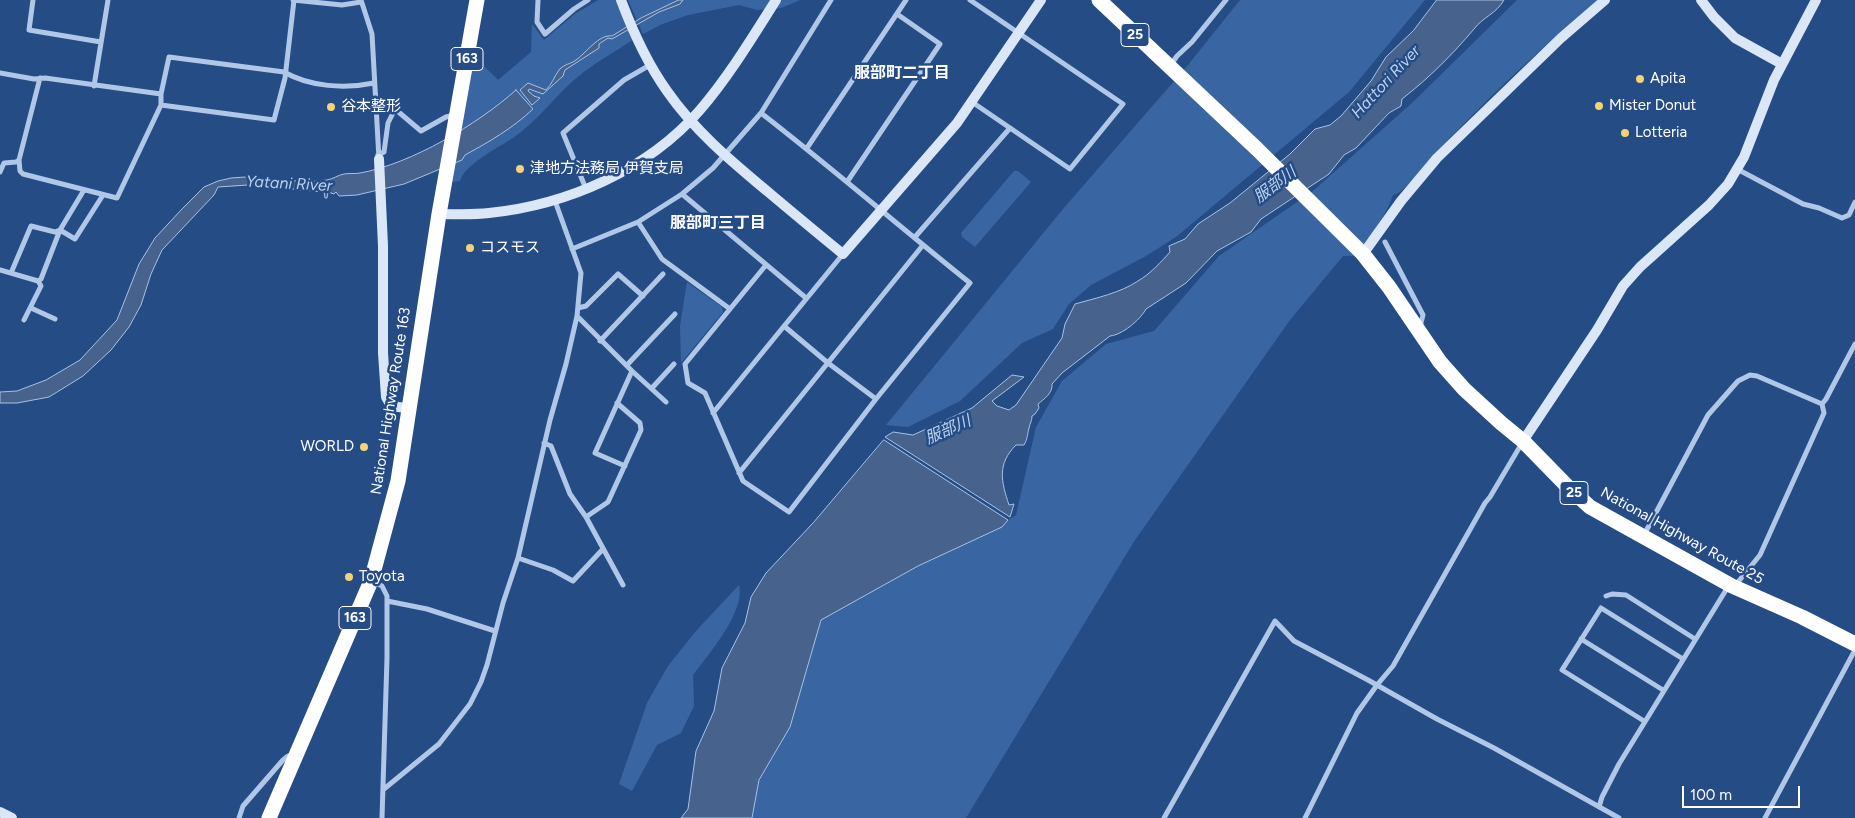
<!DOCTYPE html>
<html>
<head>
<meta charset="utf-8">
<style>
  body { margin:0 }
  #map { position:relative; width:1855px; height:818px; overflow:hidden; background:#264c86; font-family:Figtree,sans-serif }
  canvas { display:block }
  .scale { position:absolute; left:1682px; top:786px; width:118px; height:22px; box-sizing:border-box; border:2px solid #fff; border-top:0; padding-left:6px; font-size:15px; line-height:18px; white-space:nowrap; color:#fff; -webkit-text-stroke:4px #264c86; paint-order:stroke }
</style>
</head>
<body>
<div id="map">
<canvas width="1855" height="818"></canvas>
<div class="scale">100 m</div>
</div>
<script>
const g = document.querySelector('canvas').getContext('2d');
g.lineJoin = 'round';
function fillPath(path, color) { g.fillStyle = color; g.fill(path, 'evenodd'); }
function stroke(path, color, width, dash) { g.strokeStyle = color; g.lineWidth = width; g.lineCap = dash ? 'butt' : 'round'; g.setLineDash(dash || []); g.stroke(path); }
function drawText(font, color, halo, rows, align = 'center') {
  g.font = font + ' Figtree,"Noto Sans JP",sans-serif'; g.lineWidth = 5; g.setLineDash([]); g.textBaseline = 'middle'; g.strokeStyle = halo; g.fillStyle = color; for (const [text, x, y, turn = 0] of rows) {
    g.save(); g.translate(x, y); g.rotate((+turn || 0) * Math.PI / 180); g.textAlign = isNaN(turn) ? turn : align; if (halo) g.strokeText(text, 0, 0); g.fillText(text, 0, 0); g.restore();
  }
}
fillPath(new Path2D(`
  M598,0H618L634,39C615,52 592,64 574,80C553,99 536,122 513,138C499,147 464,165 460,181L451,182L473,55L498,80L531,52L532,24L544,40L575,14Z
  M628,0H800L781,8L757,10L739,5L688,15L660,25L643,34Z
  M1240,0H1425L1349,92L1176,237L1146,256L1091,285L1069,304L1053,329L1022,343L960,401L908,427L886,425L1063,209L1188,65Z
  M1517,0H1597C1539,50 1483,102 1431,158C1420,169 1407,191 1393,195C1385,218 1369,238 1353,256H1343L1290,320L1135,540L966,818H752L759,780L790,727L821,620L918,566L1002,527L1008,520L1016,515L1036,427L1062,381L1106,344L1154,331L1219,256L1313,191L1412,103Z
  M1014,171H1018L1031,182L975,247L962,237L961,233Z
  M687,282L722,307L723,312L681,363L680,326Z
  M739,585C746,611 708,655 693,675L694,706L681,733L657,745L632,791L619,784L647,703L668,666L696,631Z`), '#3a65a3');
const water = new Path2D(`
  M679,0H683L680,4L659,12L612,39L608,38L599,44V48L565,70L563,76L543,94L529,89L528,91L534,96L540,98L532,105L520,90L528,83L546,90C552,84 554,77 559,70C564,64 571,64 576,60C586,53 599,34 612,36L641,18Z
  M1437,0H1504C1496,14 1483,17 1474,29C1452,55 1429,78 1402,99L1401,106L1389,113L1356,148L1344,155L1329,174L1261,219L1251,232L1217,251L1186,283L1146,309C1140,320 1122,335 1110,336L1062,373L1052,384C1053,393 1044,399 1038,404L1039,408L1035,414L1032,416C1032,421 1030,423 1029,428C1027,435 1028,438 1024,445H1016C997,464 1001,481 1009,505L1014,504L1010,517L885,437L893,432L913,435L972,408L1012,375L1024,377L992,401L997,406L1009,410L1016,405L1062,338L1065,324L1075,304C1096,298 1120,293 1138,281C1150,274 1161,262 1170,252L1169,246L1185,239L1198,224L1230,203L1290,154L1315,129L1330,125L1341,116L1371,81L1386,57L1413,31Z
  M516,90L533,109C513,128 489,142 465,155L462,160L404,184L357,195L339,196L336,192L334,194L328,192L327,198H325L324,192L270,187L263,184L218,187L214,195L162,250L151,274L141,305L129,327L111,350L83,376L49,397L17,403H0V392L17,391L46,380L80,360L117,320L139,264L155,238L182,209L204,187L218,181L231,178L245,177L250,179L251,178C273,178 306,184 327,180C333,179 338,175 344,174C349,173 355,174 360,173C411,164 478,124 516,90Z
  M884,440L1008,520L1002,527L918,566L821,620L790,727L759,780L752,818H681L688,809L696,751L714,711L722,668L745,623L751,597L766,573L813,523Z`);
fillPath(water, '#47638d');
stroke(water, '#a5c2e9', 1);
stroke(new Path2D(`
  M33,0L29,30L101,42
  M293,0L342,5L361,2
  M361,0L372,34L379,159
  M538,0L537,22L545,34L574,9L588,0
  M970,0L1123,104L1070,169L972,102
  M1170,66L1177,56L1192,42L1226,0
  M0,73L34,79L45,78L161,94L169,57L284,72C310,87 345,89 374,83
  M40,78L19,160L20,171L23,174L117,198L161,105V94
  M94,86L108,0
  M161,105L274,120L285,78L294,0
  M761,113C832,168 900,227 970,283L876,399L789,512L743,481L705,393L688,383L685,364L766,265
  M807,148L906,0
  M378,155L384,152L388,123L395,109L421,131L446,117L454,115
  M1737,169L1803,204L1819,208L1842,218L1849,215L1855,202
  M0,172L4,163L16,162L19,160
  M847,182L940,44L897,14
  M586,189L563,133L624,80L650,65
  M682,194L806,298
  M638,222L662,259L730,309
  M915,237L1010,128
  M1385,242L1423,315L1421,323L1418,326
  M572,249L638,222L682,194L713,168L761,113L831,0
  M0,270L38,281L41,279L60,230L84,190
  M11,273L31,226L55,232L60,230L75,239L103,195
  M31,308L55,319
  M578,308L586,306L618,274L643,296
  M577,316L632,371L595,453L625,466
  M24,320L41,286L38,281
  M784,326L828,363L876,399
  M600,341L663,274
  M627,365L675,314
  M632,371L666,402
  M652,388L674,364
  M713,413L843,254
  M544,443L551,446L570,494L586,517L623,585
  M739,473L923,245
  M586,517L608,502L641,430L640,423L617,403
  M1644,535L1708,415L1738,381L1750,375L1757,376L1822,404L1826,399L1855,344
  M518,558L553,570L573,581L603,549
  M374,582L382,586L387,596V658L382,818
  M1606,596L1612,594L1626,595L1695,639
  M387,601L427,609L495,631
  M1581,639L1663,690
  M1644,721L1562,670L1601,608L1683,659
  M384,789L439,744L470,704L481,682L487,665L503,603L518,558L550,420L566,364L577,316L581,273L555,201
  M1599,807L1602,797L1619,764L1726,590L1738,582L1760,555L1824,413L1822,404
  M239,818L243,806L283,760L288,756H293
  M1164,818L1275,621L1294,641L1368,680L1437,719L1494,748L1619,818
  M1305,818L1357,713L1377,685L1393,666L1485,503L1490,497L1522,443
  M1765,818L1855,650`), '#b1c7e8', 5);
stroke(new Path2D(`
  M621,0C633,32 647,63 667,91C694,130 730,160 767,191C792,212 817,233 843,254L957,123L1041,0
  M1701,0L1714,17L1735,38L1782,64
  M379,159L383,246V353L386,397L390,404L398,407L408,408
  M439,214C456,214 473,215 489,213C567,205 648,170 700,110C729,76 752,38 776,0
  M1363,254L1401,201L1437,158L1561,38L1605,0
  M1523,441L1597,330L1623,286L1640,267L1709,205L1728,184L1744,157L1774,80L1816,0
  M0,812L12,818`), '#dbe6f7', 10);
stroke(new Path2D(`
  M1099,0L1257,149L1363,254L1389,287L1440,362L1464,389L1501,423L1523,441L1567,486L1590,507L1732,586L1802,617L1855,644
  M269,818L371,581L398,481L439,214L477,0`), '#fff', 15);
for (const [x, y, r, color] of [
  [1640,79,5,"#f2d375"],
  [1599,106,5,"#f2d375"],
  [331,107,5,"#f2d375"],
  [1625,133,5,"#f2d375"],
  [520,169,5,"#f2d375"],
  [470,248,5,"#f2d375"],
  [364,447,5,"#f2d375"],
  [349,577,5,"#f2d375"]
]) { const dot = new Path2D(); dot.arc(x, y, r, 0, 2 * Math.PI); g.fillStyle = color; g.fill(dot); stroke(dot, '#264c86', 2); }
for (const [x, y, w] of [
  [1135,35,28],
  [467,59,32],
  [1574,493,28],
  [355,618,32]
]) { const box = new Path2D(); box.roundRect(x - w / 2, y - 11.5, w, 23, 4); g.fillStyle = '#264c86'; g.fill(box); stroke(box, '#fff', 1); }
drawText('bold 14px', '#fff', null, [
  ["25",1135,35],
  ["163",467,59],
  ["25",1574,493],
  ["163",355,618]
]);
drawText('15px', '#fff', '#264c86', [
  ["Apita",1650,79],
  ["Mister Donut",1609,106],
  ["谷本整形",341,107],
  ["Lotteria",1635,133],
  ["津地方法務局 伊賀支局",530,169],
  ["コスモス",480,248],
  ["WORLD",354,447,"right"],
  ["Toyota",359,577]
], 'left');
drawText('15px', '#fff', '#264c86', [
  ["National Highway Route 163",391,401,-81],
  ["National Highway Route 25",1682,536,29]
]);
drawText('bold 16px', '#fff', '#264c86', [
  ["服部町二丁目",902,73],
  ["服部町三丁目",718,223]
]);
drawText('italic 16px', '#bcd2f0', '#264c86', [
  ["Hattori River",1386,82,-47],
  ["Yatani River",289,184,3],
  ["服部川",1275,185,-37],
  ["服部川",948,430,-24]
]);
</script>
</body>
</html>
